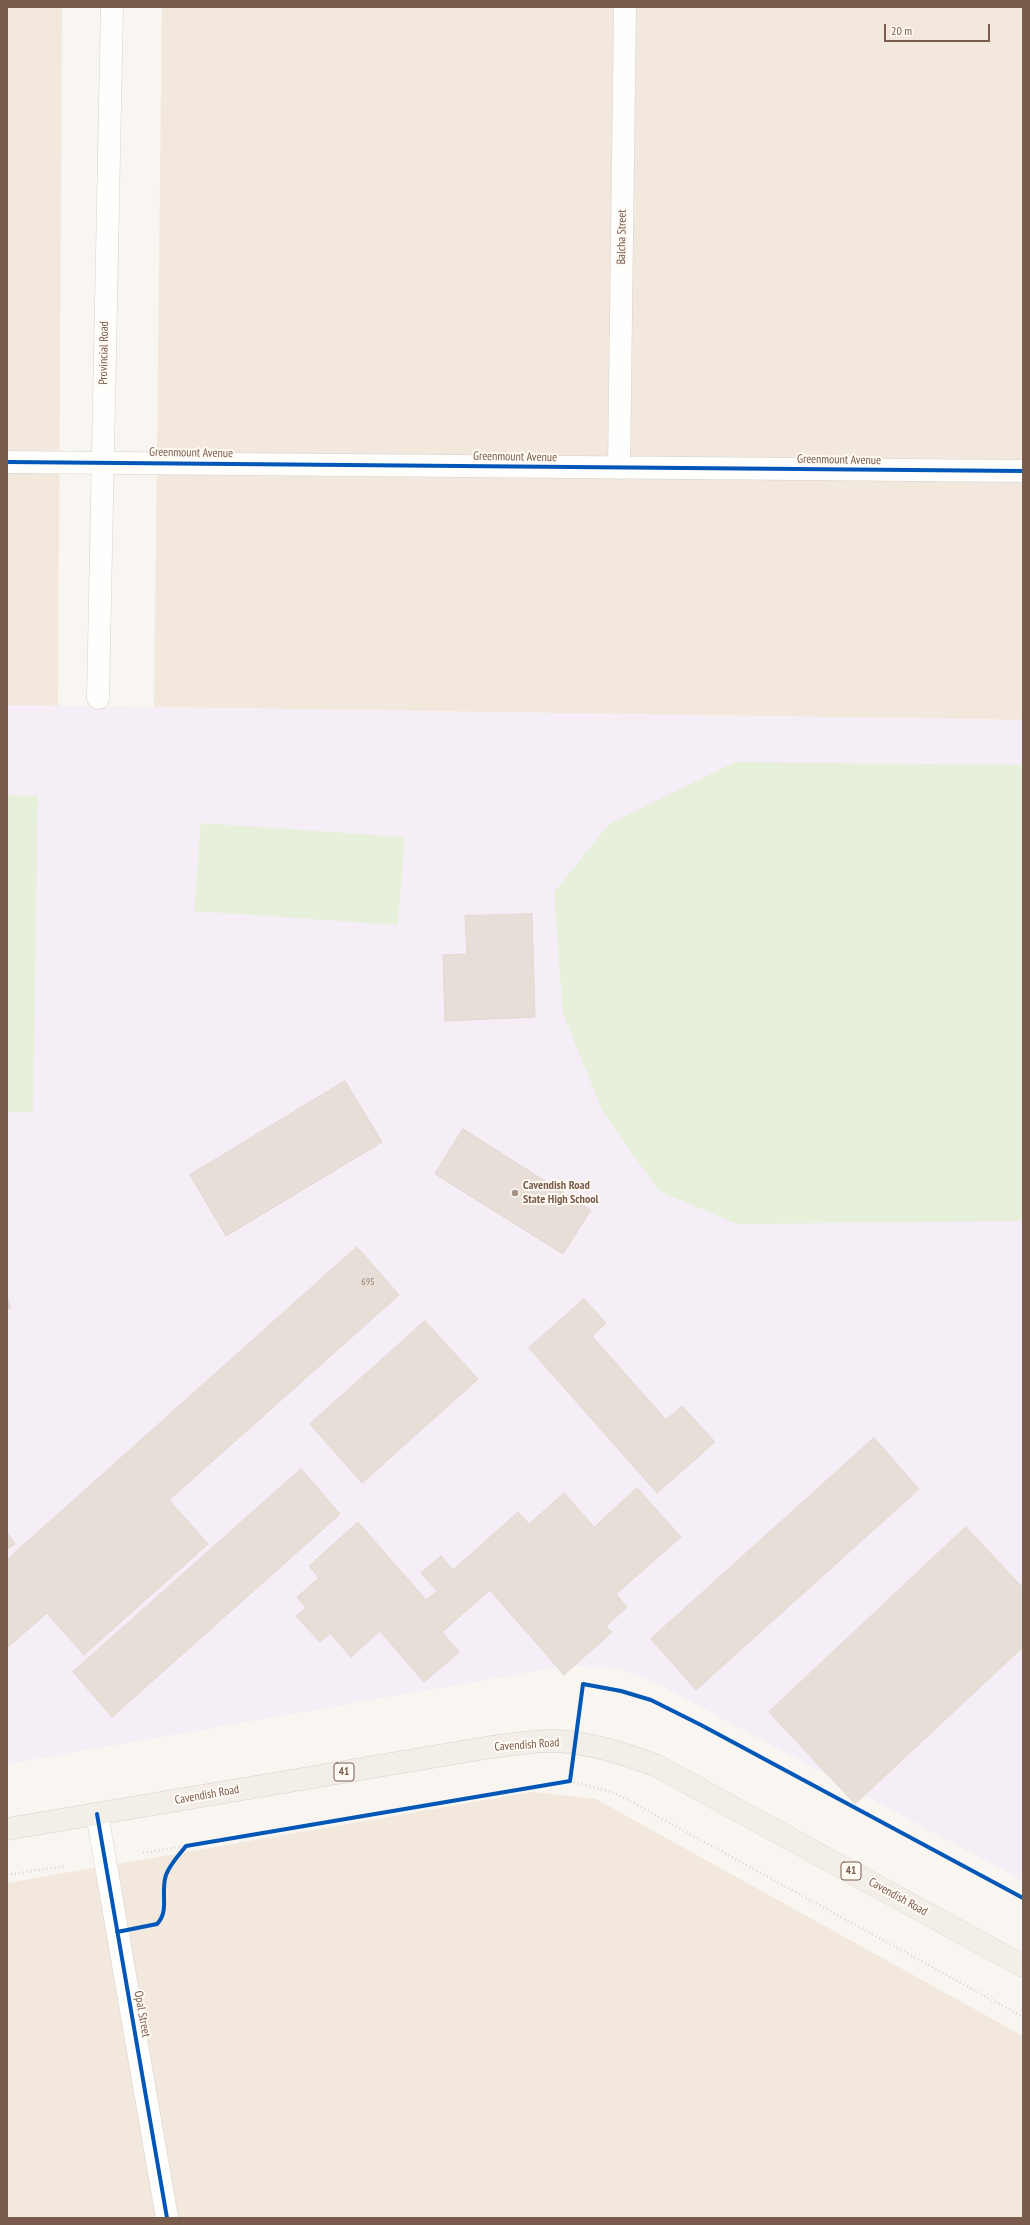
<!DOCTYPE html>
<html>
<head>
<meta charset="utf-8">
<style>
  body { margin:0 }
  #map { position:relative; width:1030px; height:2225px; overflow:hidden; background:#f9f5f0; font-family:"PT Sans Narrow",sans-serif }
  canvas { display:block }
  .frame { position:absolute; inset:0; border:8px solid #7a5c4d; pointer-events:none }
  .scale { position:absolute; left:884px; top:24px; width:106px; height:18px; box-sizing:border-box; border:2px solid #7a5c4d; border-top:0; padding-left:5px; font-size:12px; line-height:14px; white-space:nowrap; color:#7a5c4d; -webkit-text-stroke:3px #fffaf3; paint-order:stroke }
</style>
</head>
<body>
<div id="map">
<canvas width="1030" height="2225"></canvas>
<div class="frame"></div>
<div class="scale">20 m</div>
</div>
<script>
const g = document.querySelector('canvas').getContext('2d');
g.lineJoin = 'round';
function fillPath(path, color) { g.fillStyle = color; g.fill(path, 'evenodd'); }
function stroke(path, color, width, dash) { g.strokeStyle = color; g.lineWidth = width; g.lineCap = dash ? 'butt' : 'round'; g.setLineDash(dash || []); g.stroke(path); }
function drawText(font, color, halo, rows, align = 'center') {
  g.font = font + ' "PT Sans Narrow",sans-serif'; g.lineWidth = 4; g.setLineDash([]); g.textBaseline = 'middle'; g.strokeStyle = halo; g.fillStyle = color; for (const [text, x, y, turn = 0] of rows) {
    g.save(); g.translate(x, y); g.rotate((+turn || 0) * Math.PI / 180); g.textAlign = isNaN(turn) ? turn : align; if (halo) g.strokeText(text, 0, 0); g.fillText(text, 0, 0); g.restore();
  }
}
fillPath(new Path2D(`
  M7,7H62L58,706L7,705Z
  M162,7H1023V720L154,707Z
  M532,1792L596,1799L1023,2036V2218H7V1883Z`), '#f2e8de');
fillPath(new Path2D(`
  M7,705L1023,720V1881L662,1686L619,1668L565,1666L7,1764Z`), '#f6eef6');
fillPath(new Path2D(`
  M735,762L1023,765V1221L737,1224L659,1191L603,1112L563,1014L554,892L609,824Z
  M7,795L38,796L33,1112H7Z
  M201,823L405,837L398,925L194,911Z`), '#e7f0db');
const building = new Path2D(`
  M532,914L535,1017L445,1021L443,955L467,954L465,916Z
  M345,1081L382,1142L226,1236L190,1175Z
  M463,1129L591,1210L563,1254L435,1174Z
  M357,1247L399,1295L169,1500L208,1544L84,1655L47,1613L7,1648V1560Z
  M7,1298L11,1308L7,1309Z
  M584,1299L606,1323L592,1336L666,1420L682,1406L715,1442L657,1493L529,1348Z
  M425,1321L478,1379L362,1483L310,1424Z
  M874,1438L919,1489L696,1690L651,1639Z
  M301,1469L340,1514L112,1717L73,1672Z
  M637,1488L681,1537L616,1594L627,1607L606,1626L612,1632L564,1675L490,1590L442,1632L459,1652L424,1682L380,1631L351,1657L330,1633L320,1642L296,1616L306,1608L297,1597L319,1578L309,1566L358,1522L426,1600L437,1591L421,1573L441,1556L453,1570L518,1512L529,1524L564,1493L594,1527Z
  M966,1527L1023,1588V1647L855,1804L769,1712Z
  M7,1532L15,1544L7,1549Z`);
fillPath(building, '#e6ded7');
stroke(building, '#e2d8d2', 1);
const minor = new Path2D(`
  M7,462L1023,471
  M619,468L625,7
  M98,698L112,7
  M97,1814L167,2218`);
const primary = new Path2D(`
  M7,1829L491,1747C512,1745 534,1740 556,1741C591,1743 624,1753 657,1766L1023,1966`);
stroke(minor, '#d7d1cb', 23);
stroke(primary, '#dad1cc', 23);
stroke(new Path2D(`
  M570,1781L615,1793L1023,2017
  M143,1853L186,1846
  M7,1875L64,1866`), '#dcd5d0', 2.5, [1, 3]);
stroke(minor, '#fefefd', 22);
stroke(primary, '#f3eee8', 22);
stroke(new Path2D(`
  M7,462L1023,471
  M97,1814L167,2218
  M117,1932L157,1924C170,1911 160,1892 166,1875C170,1864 179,1855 186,1846L570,1781L583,1684L621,1691L651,1700L701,1725L1023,1898`), '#0057b8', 4);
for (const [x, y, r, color] of [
  [515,1193,4,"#a69286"]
]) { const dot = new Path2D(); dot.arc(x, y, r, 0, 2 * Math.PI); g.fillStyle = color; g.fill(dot); stroke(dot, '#fffaf3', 1.5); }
drawText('10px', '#977e72', null, [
  ["695",368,1282]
]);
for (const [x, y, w] of [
  [344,1772,20],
  [851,1871,20]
]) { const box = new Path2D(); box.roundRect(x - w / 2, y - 9, w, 18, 3); g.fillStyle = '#fffaf3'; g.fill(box); stroke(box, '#7a5c4d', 1); }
drawText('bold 11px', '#7a5c4d', null, [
  ["41",344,1772],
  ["41",851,1871]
]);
drawText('12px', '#7a5c4d', '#fffaf3', [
  ["Balcha Street",622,237,-89],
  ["Provincial Road",104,353,-89],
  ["Greenmount Avenue",191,453,1],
  ["Greenmount Avenue",515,457,1],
  ["Greenmount Avenue",839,460,1],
  ["Cavendish Road",527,1745,-4],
  ["Cavendish Road",207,1795,-10],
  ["Cavendish Road",898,1897,29],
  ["Opal Street",142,2014,80]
]);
drawText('bold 12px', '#7a5c4d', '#fffaf3', [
  ["Cavendish Road",523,1186],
  ["State High School",523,1200]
], 'left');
</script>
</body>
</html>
